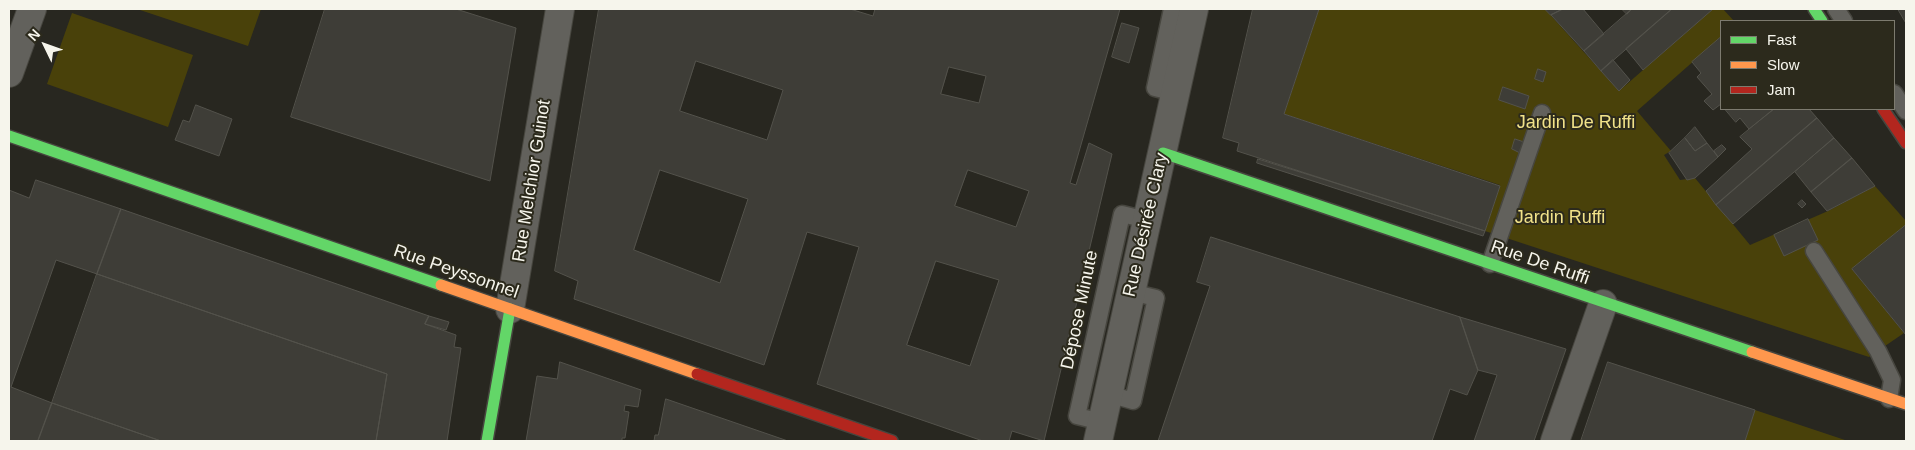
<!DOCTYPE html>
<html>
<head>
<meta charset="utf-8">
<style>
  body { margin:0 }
  #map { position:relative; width:1915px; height:450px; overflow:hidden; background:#282720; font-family:Arial,sans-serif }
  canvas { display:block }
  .frame { position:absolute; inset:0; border:10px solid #f6f5ec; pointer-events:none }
  .legend { position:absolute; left:1720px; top:20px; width:175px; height:90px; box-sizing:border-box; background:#2c2a1c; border:1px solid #7d7b6f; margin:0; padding:6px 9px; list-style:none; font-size:15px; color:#f6f5ec }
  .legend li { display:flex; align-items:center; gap:10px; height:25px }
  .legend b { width:25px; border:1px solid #7d7b6f }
  .north { position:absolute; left:20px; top:20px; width:50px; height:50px; -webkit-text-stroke:4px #2c2a1c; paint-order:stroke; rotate:312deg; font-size:14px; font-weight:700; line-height:20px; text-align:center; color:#f6f5ec }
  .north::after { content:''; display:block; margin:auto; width:18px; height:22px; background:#f6f5ec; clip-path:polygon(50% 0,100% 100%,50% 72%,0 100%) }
</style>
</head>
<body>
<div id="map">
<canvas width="1915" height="450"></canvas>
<div class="frame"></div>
<ul class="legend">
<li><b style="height:6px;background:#63d668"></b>Fast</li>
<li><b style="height:6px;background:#ff974d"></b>Slow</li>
<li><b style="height:6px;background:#b3261e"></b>Jam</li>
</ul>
<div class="north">N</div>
</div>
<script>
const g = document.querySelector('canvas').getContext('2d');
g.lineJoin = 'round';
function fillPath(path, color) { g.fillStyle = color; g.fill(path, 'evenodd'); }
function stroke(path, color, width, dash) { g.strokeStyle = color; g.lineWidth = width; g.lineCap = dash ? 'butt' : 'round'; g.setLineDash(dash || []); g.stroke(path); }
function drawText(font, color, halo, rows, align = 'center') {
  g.font = font + ' Arial,sans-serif'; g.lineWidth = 4; g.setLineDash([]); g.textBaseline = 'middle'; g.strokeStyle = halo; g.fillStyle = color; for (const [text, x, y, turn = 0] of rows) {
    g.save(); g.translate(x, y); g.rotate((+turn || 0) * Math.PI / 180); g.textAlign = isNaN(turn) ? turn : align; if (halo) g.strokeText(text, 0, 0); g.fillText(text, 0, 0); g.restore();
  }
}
fillPath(new Path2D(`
  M137,9H261L248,46Z
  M1319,9H1545L1619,91L1713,9H1723L1734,21H1721V37L1637,111L1671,151L1664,155L1680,180L1695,178L1750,245L1828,211L1875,186L1906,221V225L1852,269L1904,333L1869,357L1485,231L1500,185L1284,114ZM1503,88L1529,96L1525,108L1499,100Z
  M72,13L193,55L168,127L47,84Z
  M1755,410L1848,441H1745Z`), '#49410a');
const building = new Path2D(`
  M325,9H456L516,28L490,181L291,117Z
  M599,9H850L873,16L875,9H1120L1070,183L1076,185L1089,143L1112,154L1044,441L1012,431L1009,441H983L817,384L859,247L807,232L764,365L574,299L578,281L555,271ZM696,61L783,90L767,140L680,111ZM949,67L986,76L979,103L941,94ZM660,170L748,199L720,283L634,250ZM968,170L1029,191L1016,227L955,206ZM936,261L999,280L970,366L907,345Z
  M1253,9H1319L1284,114L1500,186L1485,231L1237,151L1239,143L1223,138Z
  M1545,9H1563L1551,15Z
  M1563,9H1583L1604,34L1584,51L1551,15Z
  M1622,9H1632L1627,14Z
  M1632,9H1672L1601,71L1584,51Z
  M1672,9H1713L1643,70L1626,49Z
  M1898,9H1906V23Z
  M1122,23L1139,28L1129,63L1112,57Z
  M1721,37V104L1713,110L1704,101L1712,94L1697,77L1701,73L1692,62Z
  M1613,60L1630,80L1619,91L1601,71Z
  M1538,69L1546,72L1543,82L1535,79Z
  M1503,87L1529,96L1525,109L1499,100Z
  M196,105L232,119L219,156L175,140L183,120L189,122Z
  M1725,109H1774L1749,129L1740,118L1736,122Z
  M1774,109H1809L1817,118L1716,205L1706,191L1752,149L1740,137Z
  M1817,118L1834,138L1733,224L1716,205Z
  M1695,127L1707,143L1695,151L1685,138Z
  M1685,138L1695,151L1707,143L1718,157L1695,178L1687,180L1669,153Z
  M1834,138L1852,158L1811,192L1795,172Z
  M1515,139L1524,142L1520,153L1512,149Z
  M1722,145L1726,149L1718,157L1714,151Z
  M1852,158L1875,186L1827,211L1811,192Z
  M1258,159L1329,181L1485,231L1483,236L1393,207L1257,163Z
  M36,180L121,209L97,274L56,260L11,387L52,403L38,441H9V190L29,198Z
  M1802,200L1806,204L1802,208L1798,204Z
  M121,209L429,316L425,324L456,335L454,347L461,348L447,441H376L387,374L97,274Z
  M1808,219L1818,240L1784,256L1774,235Z
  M1906,225V335L1852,269Z
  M1211,237L1460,317L1478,370L1467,395L1450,389L1432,441H1158L1210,286L1197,282Z
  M97,274L387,374L376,441H161L52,403Z
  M429,316L449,322L446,330L425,324Z
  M1460,317L1566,349L1534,441H1474L1497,375L1478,370Z
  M560,362L641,390L638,407L625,405L624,411L629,412L625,438H622V441H526L537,376L557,379Z
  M1608,362L1755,410L1745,441H1581Z
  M666,399L788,441H654L655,435H658Z
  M52,403L161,441H38Z`);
fillPath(building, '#3e3d37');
stroke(building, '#53524b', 1);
const lane = new Path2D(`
  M1172,9L1155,88L1175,93
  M1836,9L1844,21
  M1894,93L1906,111
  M1814,251L1878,351L1892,380L1889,399
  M1490,264L1542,113
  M1109,394L1133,401L1156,298L1131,292
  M1102,422L1077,416L1122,214L1147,220`);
const street = new Path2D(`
  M9,73L32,9
  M510,309L560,9
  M1098,441L1194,9
  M1555,441L1603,304`);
const fast = new Path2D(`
  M1814,9L1822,21
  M9,136L441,285
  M1163,153L1752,352
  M487,441L510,309`);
const slow = new Path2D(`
  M441,285L697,374
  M1752,352L1906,404`);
const jam = new Path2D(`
  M1883,109L1906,143
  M697,374L892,441`);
stroke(lane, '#47463f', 19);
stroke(street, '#47463f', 30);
stroke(fast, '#47463f', 14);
stroke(slow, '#47463f', 14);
stroke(jam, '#47463f', 14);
stroke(lane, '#62615c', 16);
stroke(street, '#62615c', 28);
stroke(fast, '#63d668', 11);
stroke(slow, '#ff974d', 11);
stroke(jam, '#b3261e', 11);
drawText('18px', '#f1e289', '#2c2a1c', [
  ["Jardin De Ruffi",1576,123],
  ["Jardin Ruffi",1560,218]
]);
drawText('18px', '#f6f5ec', '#2c2a1c', [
  ["Rue Melchior Guinot",532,181,-81],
  ["Rue Désirée Clary",1146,225,-77],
  ["Rue De Ruffi",1540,263,19],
  ["Rue Peyssonnel",456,272,19],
  ["Dépose Minute",1080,310,-78]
]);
</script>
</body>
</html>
